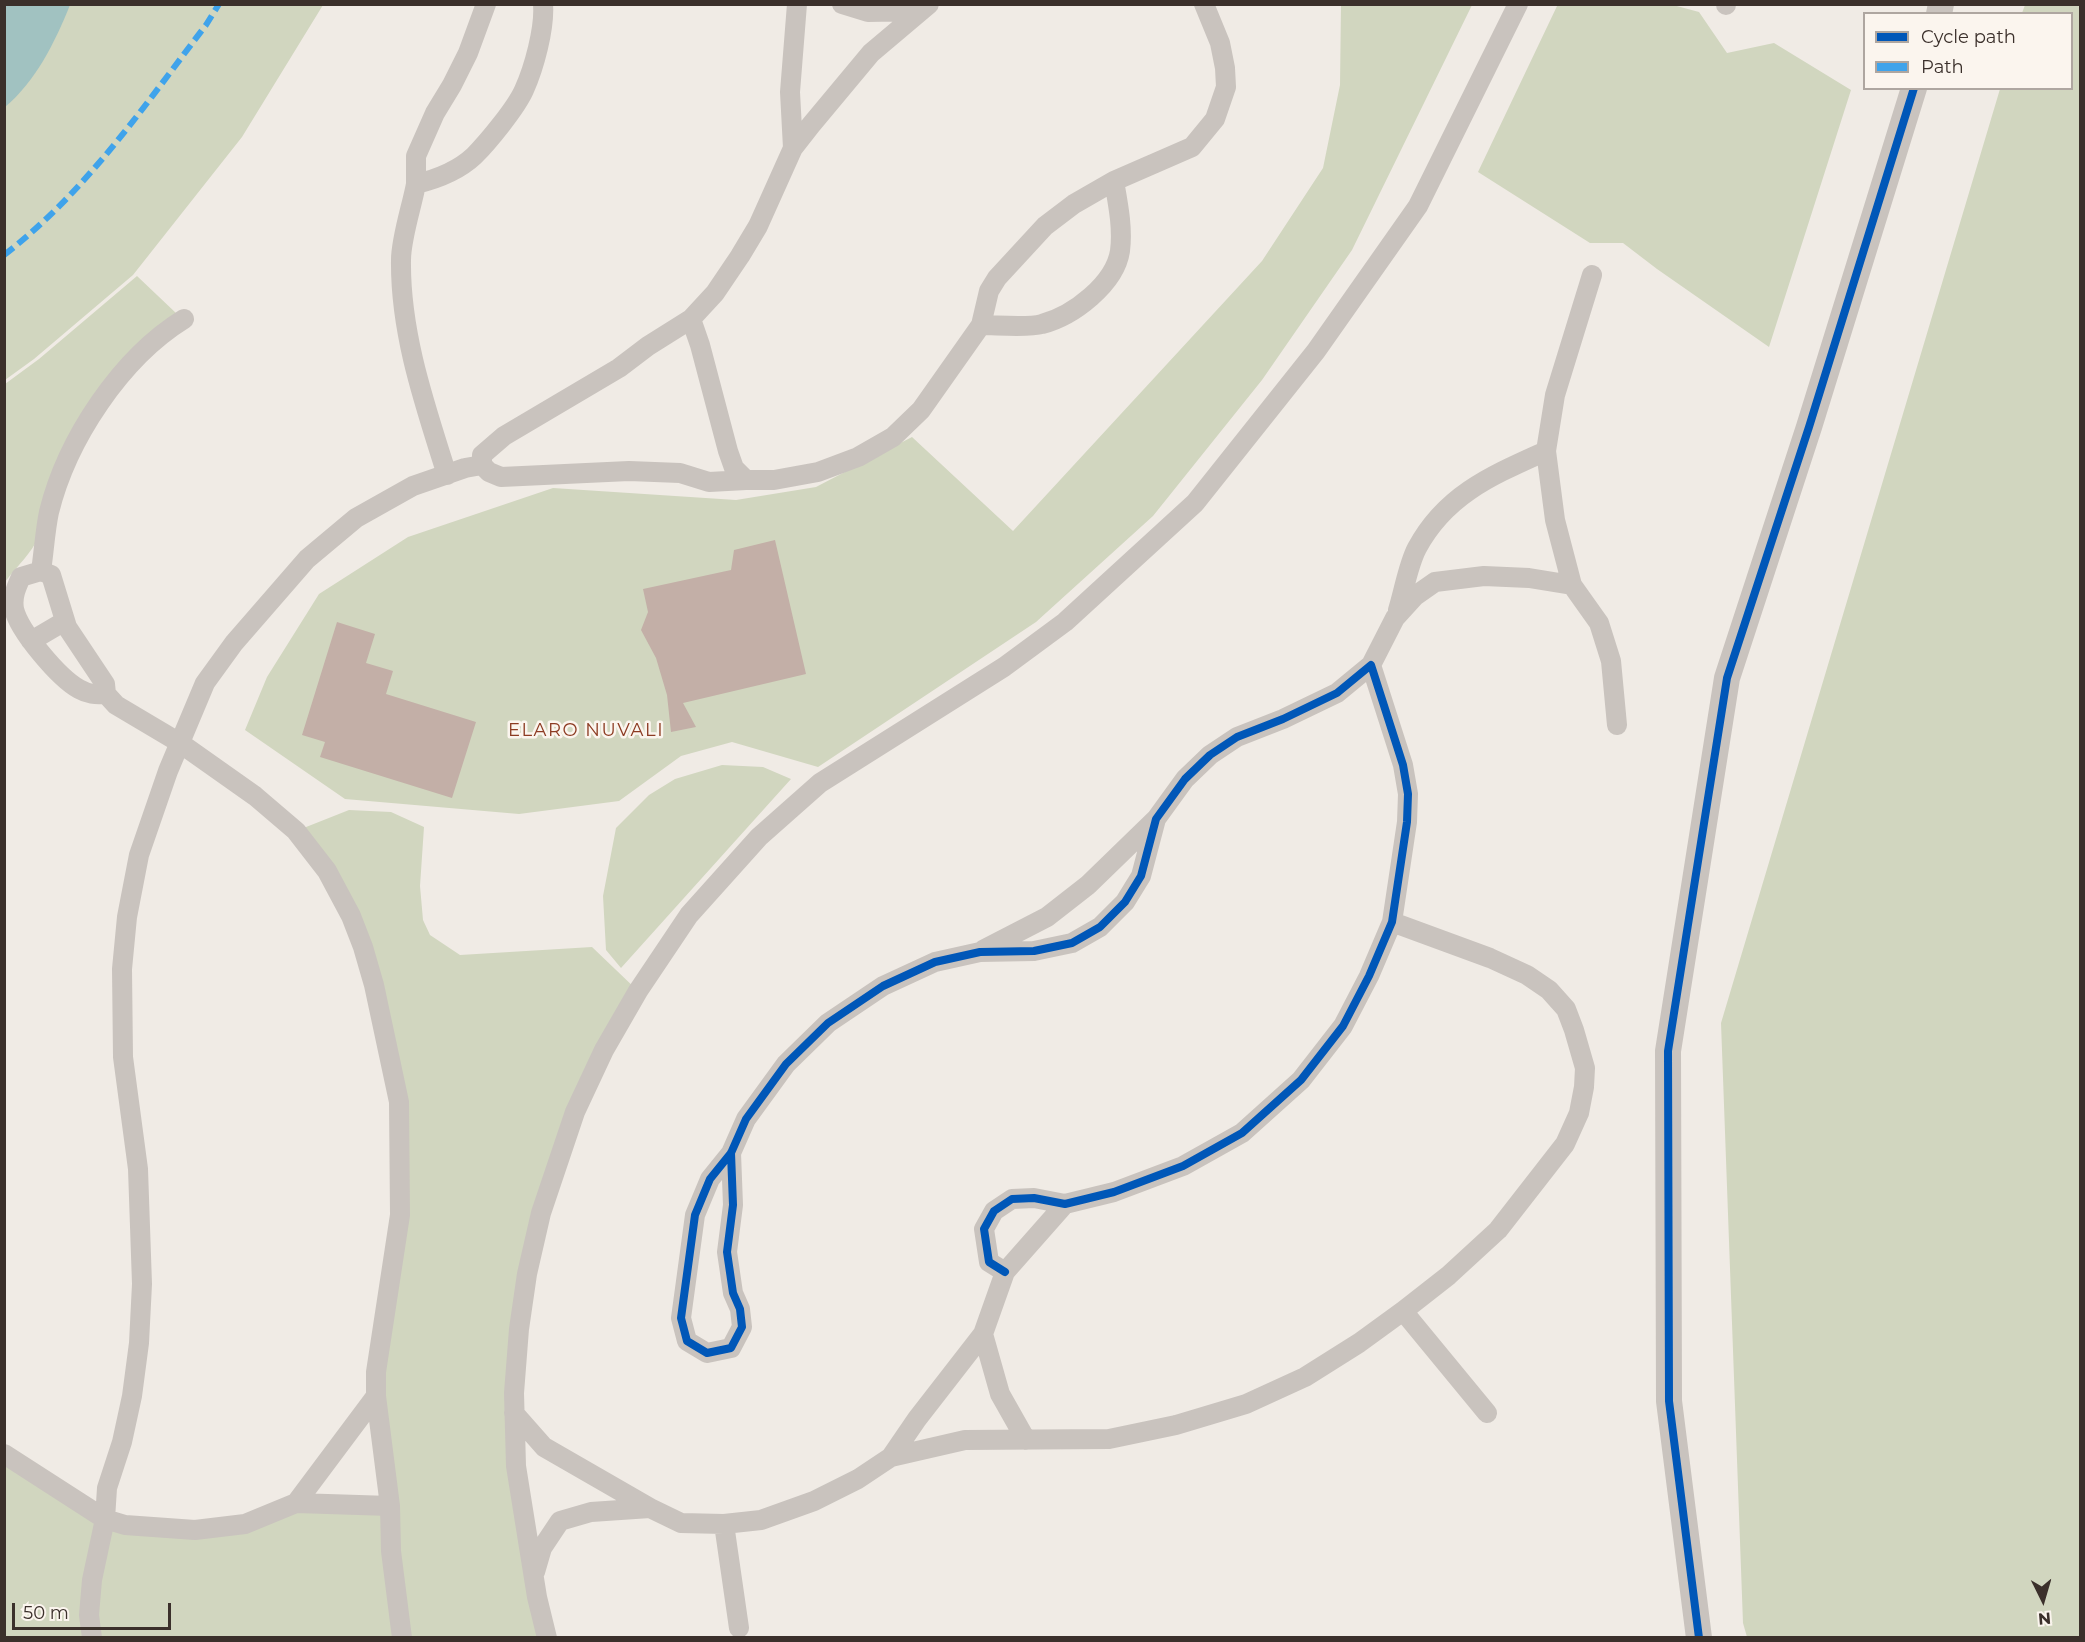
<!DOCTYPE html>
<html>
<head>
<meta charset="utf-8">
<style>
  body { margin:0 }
  #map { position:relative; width:2085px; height:1642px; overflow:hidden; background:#f0ebe5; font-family:Montserrat,sans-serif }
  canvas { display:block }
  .frame { position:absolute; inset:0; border:6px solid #3b302b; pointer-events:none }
  .legend { position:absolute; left:1863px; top:12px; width:210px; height:78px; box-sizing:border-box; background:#fbf5ee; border:2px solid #aea6a0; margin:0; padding:8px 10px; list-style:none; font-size:18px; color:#3b302b }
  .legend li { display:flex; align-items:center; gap:12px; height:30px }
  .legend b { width:30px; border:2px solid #aea6a0 }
  .north { position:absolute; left:2013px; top:1570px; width:60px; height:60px; -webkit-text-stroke:4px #fbf5ee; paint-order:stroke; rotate:175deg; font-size:16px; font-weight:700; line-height:24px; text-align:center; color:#3b302b }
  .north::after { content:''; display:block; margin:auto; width:21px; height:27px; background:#3b302b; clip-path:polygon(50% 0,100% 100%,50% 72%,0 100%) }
  .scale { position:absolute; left:12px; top:1603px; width:159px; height:27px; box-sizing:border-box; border:3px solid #3b302b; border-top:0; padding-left:8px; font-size:18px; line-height:21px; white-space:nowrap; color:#3b302b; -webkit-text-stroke:4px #fbf5ee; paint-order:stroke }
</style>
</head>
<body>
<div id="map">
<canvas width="2085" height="1642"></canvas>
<div class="frame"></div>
<ul class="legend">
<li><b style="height:8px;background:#0057b8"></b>Cycle path</li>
<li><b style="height:8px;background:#3fa3eb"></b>Path</li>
</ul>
<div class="north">N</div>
<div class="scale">50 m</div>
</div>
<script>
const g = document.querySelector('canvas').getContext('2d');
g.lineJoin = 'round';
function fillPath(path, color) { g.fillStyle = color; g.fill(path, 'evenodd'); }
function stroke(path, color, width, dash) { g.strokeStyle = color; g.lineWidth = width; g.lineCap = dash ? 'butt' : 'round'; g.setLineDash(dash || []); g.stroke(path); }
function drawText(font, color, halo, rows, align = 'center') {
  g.font = font + ' Montserrat,sans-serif'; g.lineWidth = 5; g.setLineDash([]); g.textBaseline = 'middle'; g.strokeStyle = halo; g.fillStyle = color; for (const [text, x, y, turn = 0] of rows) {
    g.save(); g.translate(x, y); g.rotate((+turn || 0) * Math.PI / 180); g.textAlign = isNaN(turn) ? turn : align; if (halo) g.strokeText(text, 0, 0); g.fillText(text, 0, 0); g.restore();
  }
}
fillPath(new Path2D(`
  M1558,4L1673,5L1699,12L1727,53L1774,43L1851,90L1769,347L1657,269L1623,243H1590L1478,172Z
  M4,5H323L242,137L133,275L34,359L5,380Z
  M1341,5H1472L1352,250L1262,380L1153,516L1036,622L818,767L732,742L681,756L619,801L519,814L345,799L245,730L267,677L319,594L408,537L553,488L736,500L816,487L912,437L1013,531L1262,261L1323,168L1340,85Z
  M2025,5H2080V1637H1747L1743,1623L1721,1023L2000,89L2072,88V14L2022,13Z
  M137,276L177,314C117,351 75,415 51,479C43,498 44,519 38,538C33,551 14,570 5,582V384L39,359Z
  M722,765L763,767L791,779L621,968L606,950L603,896L616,828L649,795L675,779Z
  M349,810L391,812L424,827L420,886L423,920L430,935L460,955L592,947L638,991L557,1165L514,1393L547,1637L92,1638L105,1519L195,1530L296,1503L389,1506L376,1396L399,1102L363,947L296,831Z
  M4,1453L98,1514L86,1637H5Z`), '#d1d6bf');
fillPath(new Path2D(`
  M5,4L70,5C55,42 36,81 5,107Z`), '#a1c2c1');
fillPath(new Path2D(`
  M775,540L806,674L683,703L696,727L671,732L667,695L656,658L641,630L648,612L643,589L731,570L734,550Z
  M337,622L375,634L366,663L393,671L386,694L476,722L452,798L320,757L325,742L302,735Z`), '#c3afa7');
stroke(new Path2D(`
  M842,4L868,12L921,11
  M1726,5V4
  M793,148L790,92L797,4
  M416,184V156L435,113L452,85L468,53L486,4
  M1592,275L1555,395L1546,451L1555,520L1572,585L1599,623L1611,661L1617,725
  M691,319L700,345L728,451L734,468L746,480L709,482L680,473L629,471L501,477L489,472L482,465V455L504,436L619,368L648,346Z
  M691,319L715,293L740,256L758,226L793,148L811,125L871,53L929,4
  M981,325C997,325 1028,328 1042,324C1073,316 1115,284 1120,251C1123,228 1118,204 1114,181
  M447,475C425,405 400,334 401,260C401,238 412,206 416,184C437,179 458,171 474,156C488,142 516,108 524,90C534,68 545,28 543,4
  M746,480H774L818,472L858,457L893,437L921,410L981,325L989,291L997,278L1045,226L1074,204L1114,181L1192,147L1215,119L1226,87L1225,68L1220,43L1204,4
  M41,571L51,575L67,627L105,684L106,694C95,695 88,694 79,689C59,678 19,631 14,609C12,597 16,588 21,577Z
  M41,571C44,551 45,531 49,512C67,439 121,358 184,319
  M1398,610C1404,591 1408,565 1417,548C1446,494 1493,475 1546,451
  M31,641L65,621
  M1371,665L1395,618L1415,596L1435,582L1484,576L1529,578L1572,585
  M106,694L116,705L180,743L255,796L296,831L327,871L351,916L363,947L374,985L399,1102L400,1215L376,1372V1396
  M983,950L1047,917L1088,885L1156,819
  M731,1153L733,1205L727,1252L733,1293L740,1309L742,1327L731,1348L707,1353L687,1341L681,1318L695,1215L710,1179L731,1153L746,1119L786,1064L828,1023L883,986L935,962L980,952L1034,951L1072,943L1100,927L1125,902L1141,876L1156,819L1185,779L1210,755L1237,737L1283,719L1337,693L1371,665L1403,765L1408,794L1407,822L1392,922L1369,976L1343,1026L1301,1080L1242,1133L1183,1166L1114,1192L1065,1204L1034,1198L1012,1199L994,1211L984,1229L989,1262L1005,1272
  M1403,1311L1487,1413
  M983,1334L1000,1394L1026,1440
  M514,1413L544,1447L650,1508
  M4,1454L105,1519L125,1525L195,1530L245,1524L296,1503
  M891,1457L917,1419L983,1334L1005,1272L1065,1204
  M390,1506L296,1503L376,1396L390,1506L391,1551L402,1638
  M724,1524L739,1628
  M535,1572L542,1548L560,1521L591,1512L650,1508L681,1523L724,1524L761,1520L814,1501L858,1479L891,1457L965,1440L1109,1439L1176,1425L1246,1404L1305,1377L1359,1343L1403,1311L1449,1275L1498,1230L1565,1144L1579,1113L1584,1087L1585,1068L1574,1030L1566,1009L1549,990L1527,975L1490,958L1392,922
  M92,1638L89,1615L92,1580L105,1519L107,1488L122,1442L132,1396L139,1343L142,1284L138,1169L123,1057L122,969L127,917L139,855L168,771L205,683L234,643L307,559L356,518L413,486L465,468L482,465
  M547,1638L537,1597L516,1466L514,1393L519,1329L527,1274L541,1213L575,1112L604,1050L638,991L689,915L759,837L820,783L1004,667L1065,622L1195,503L1316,351L1418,206L1518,4`), '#c9c3be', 20);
stroke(new Path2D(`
  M1939,14L1941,4
  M1699,1638L1669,1401L1668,1051L1727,678L1809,427L1914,88`), '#c9c3be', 26);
stroke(new Path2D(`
  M4,255C86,192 144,106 206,25L219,4`), '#3fa3eb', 6, [12, 6]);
stroke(new Path2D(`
  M731,1153L733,1205L727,1252L733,1293L740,1309L742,1327L731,1348L707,1353L687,1341L681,1318L695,1215L710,1179L731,1153L746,1119L786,1064L828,1023L883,986L935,962L980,952L1034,951L1072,943L1100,927L1125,902L1141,876L1156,819L1185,779L1210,755L1237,737L1283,719L1337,693L1371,665L1403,765L1408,794L1407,822L1392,922L1369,976L1343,1026L1301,1080L1242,1133L1183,1166L1114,1192L1065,1204L1034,1198L1012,1199L994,1211L984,1229L989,1262L1005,1272
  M1699,1638L1669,1401L1668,1051L1727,678L1809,427L1914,88`), '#0057b8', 8);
g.letterSpacing = '1.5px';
drawText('18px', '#8c3b22', '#fbf5ee', [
  ["ELARO NUVALI",586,731]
]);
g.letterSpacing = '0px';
</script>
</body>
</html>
